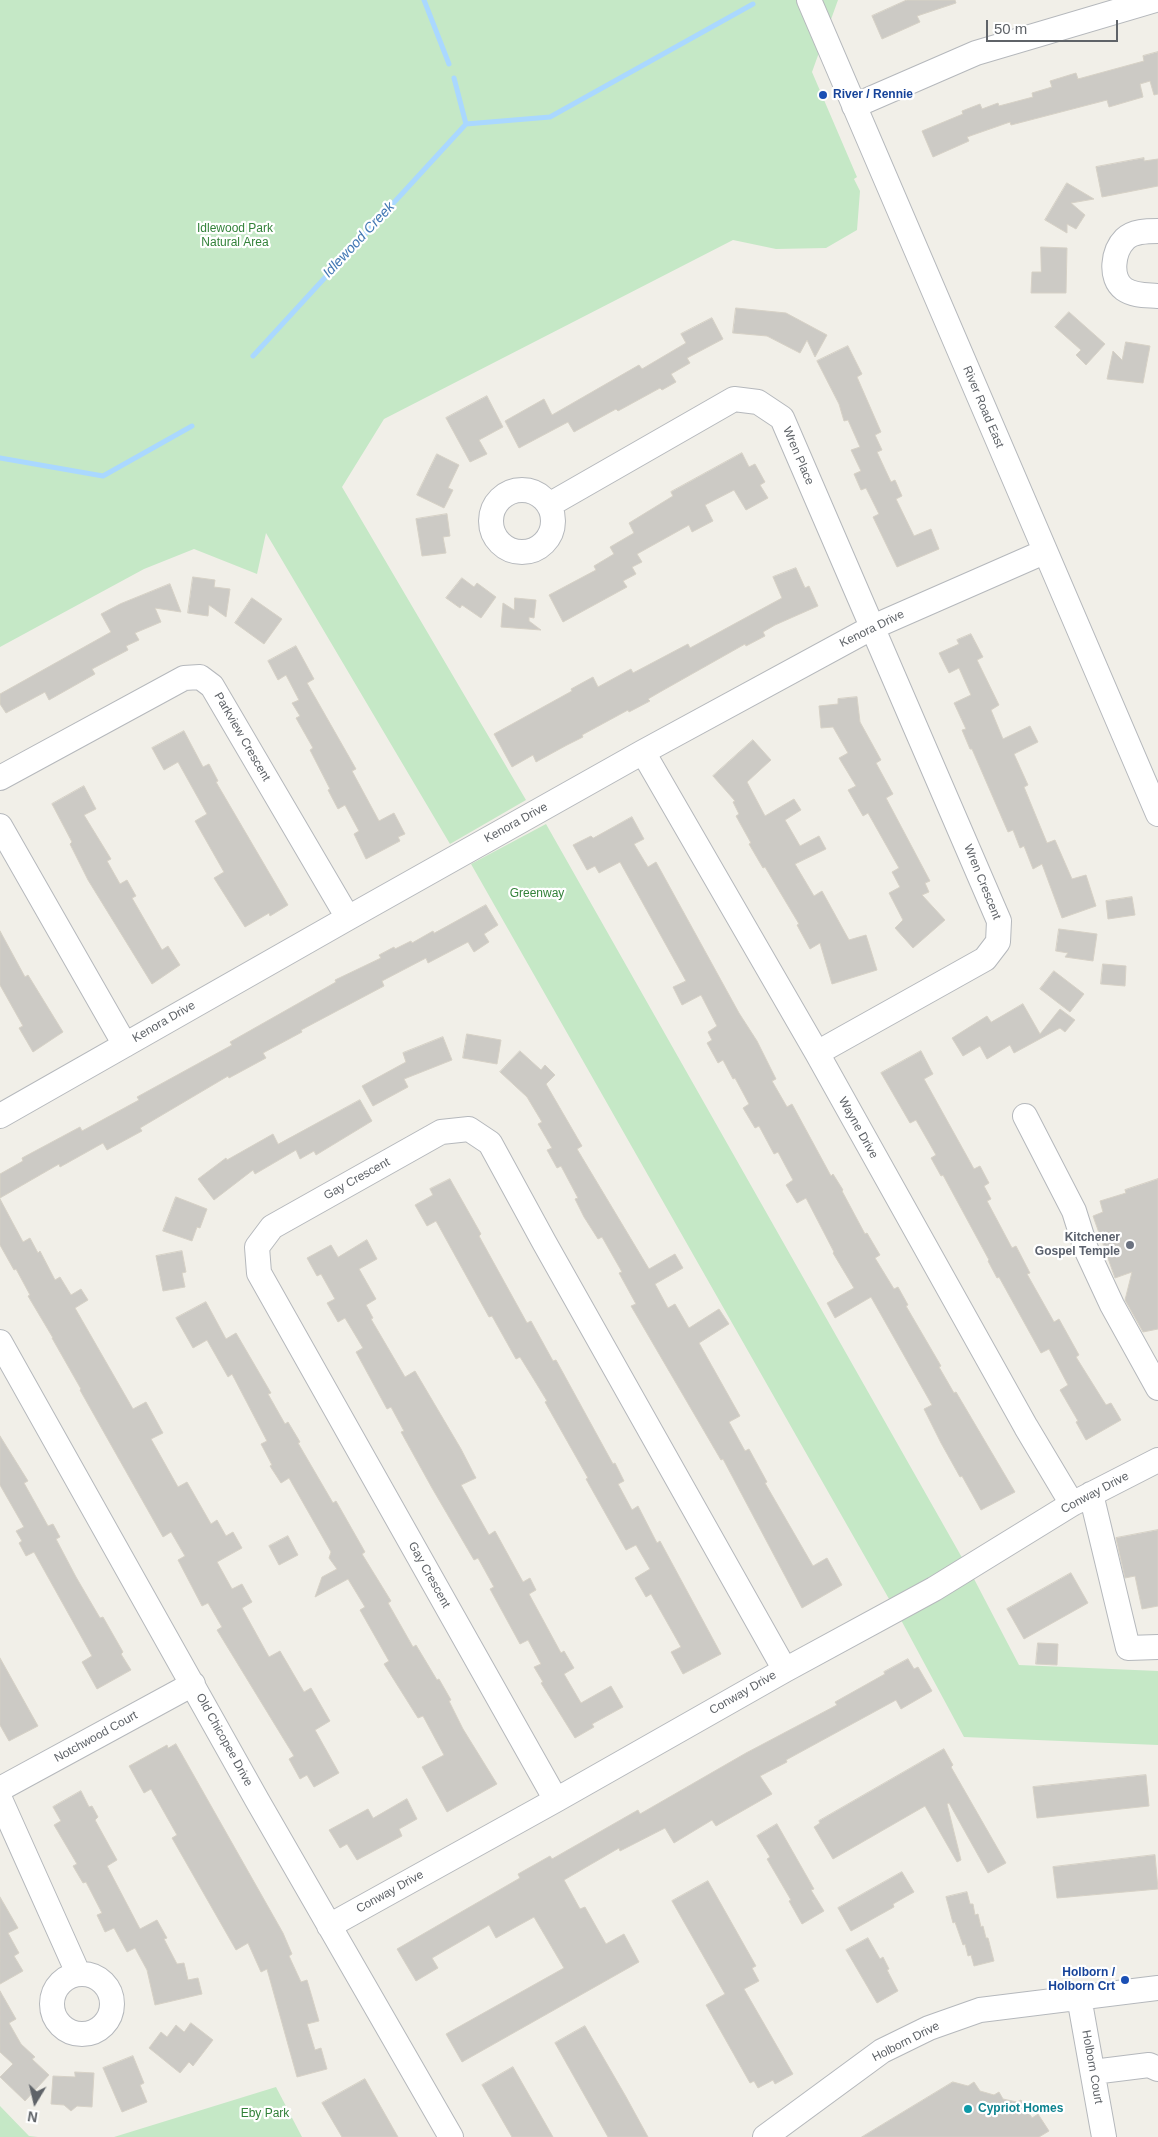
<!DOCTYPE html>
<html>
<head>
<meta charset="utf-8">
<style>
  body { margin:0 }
  #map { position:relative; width:1158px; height:2137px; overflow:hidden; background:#f1efe8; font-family:Helvetica,sans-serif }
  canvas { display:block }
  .north { position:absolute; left:10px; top:2077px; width:50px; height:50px; -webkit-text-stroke:4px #fff; paint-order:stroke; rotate:189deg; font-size:14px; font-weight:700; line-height:20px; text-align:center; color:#5f6368 }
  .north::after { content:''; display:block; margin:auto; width:18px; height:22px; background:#5f6368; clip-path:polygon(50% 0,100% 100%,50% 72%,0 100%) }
  .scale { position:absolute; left:986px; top:20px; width:132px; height:22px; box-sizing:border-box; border:2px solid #5f6368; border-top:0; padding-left:6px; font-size:15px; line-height:18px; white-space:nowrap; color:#5f6368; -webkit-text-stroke:4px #fff; paint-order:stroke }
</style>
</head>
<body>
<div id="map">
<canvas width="1158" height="2137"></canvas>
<div class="north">N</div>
<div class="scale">50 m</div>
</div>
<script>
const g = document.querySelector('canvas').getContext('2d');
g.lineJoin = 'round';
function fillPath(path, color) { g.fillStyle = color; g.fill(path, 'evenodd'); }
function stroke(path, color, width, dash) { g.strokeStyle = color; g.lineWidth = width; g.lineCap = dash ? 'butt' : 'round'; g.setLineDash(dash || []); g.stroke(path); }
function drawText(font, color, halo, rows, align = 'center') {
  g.font = font + ' Helvetica,sans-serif'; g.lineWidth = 4.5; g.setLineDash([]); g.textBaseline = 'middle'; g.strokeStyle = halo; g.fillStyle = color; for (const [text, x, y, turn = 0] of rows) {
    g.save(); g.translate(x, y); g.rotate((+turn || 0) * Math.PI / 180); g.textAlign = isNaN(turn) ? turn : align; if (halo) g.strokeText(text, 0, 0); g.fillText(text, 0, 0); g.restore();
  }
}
fillPath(new Path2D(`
  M0,0H838L812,72L857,177L854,179L860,191L857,230L826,248L776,249L733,240L384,419L342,487L526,800L450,844L266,533L257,574L194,549L144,569L0,647Z
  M546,824L973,1577L1019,1665L1158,1671V1745L964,1737L901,1620L471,864Z
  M276,2087L302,2137H114Z
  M0,2106L29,2136L38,2137H0Z`), '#c5e8c6');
stroke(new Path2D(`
  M424,0L449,64
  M454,78L466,124
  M466,124L550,117L753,4
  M253,356L466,124
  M0,458L103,476L192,426`), '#aad8ff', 5);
const building = new Path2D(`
  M907,0H955L956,3L917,16L920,22L882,39L872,16Z
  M1158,52V94L1154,95L1150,81L1140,84L1143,97L1109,107L1107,100L1011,125L1010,122L967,137L969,141L933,157L922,131L963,114L962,111L980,104L982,109L998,103L999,106L1033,97L1032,93L1052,87L1050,81L1076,73L1078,79L1144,61L1143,56Z
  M1144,158V161L1158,159V186L1102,197L1096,167Z
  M1067,183L1094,199L1071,203L1085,215L1076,229L1067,224V233L1045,220Z
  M1041,247L1067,248L1066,293H1031L1032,272H1041Z
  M736,308L786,313L827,335L815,357L807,340L800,353L767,336L733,333Z
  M1069,312L1105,344L1086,365L1076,355L1081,350L1055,327Z
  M712,318L723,339L687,358L690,363L671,374L676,382L662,390L660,388L618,411L616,409L574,432L568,422L519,448L505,421L544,399L552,415L639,365L642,369L686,343L681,334Z
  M1126,342L1150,346L1143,383L1107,379L1113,351L1122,360Z
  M848,346L862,374L857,377L881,432L875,435L882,450L877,452L891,482L895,480L902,496L896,499L914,536L931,529L939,549L897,567L873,517L879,514L866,488L861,490L854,474L861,471L851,450L860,447L848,420L844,421L839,404L817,361Z
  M487,396L503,427L479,440L487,454L470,462L446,418Z
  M742,453L749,467L755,464L765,482L760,485L768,498L746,510L734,490L705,505L713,521L692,532L689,525L637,554L642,562L632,567L636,574L623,581L627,587L563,622L549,595L596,570L594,566L614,554L610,547L634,533L629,523L673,496L671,492Z
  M437,454L459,465L448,488L453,490L444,508L417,495Z
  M447,514L450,536L443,537L446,553L422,556L416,519Z
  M796,568L805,588L809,586L818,606L775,625L763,632L765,636L746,646L745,644L660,692L648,699L650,701L629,712L628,710L582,735L583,737L567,745L536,762L533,755L512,767L494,734L572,691L571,689L593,677L598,687L631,669L633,673L688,644L690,648L782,598L773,577Z
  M193,577L215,580L214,587L230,589L226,617L209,605L208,616L188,613Z
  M462,578L474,587L477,583L496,597L481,618L462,605L460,608L446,598Z
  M170,584L181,612L155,608L161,622L135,633L139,640L126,646L128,650L92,669L95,674L49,700L45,692L6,713L0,704V694L111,632L101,614L120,604Z
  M252,598L282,619L264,644L235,623Z
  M515,598L536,600L534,618L529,617V621L541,630L501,627L503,603L514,610Z
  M971,634L983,657L977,660L999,705L991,710L1003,739L1030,726L1038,742L1014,754L1028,785L1024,787L1047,843L1055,840L1072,879L1086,875L1096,906L1062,918L1042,864L1033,869L1024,846L1020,848L1013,830L1008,832L972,749H970L962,730L966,729L954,703L971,695L959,668L949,673L939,653L959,644L957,640Z
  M296,646L314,679L307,683L356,769L352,771L379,821L394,813L405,834L398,837L400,841L366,859L354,834L359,831L345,805L338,809L328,790L330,789L310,750L313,748L296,718L300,716L292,703L299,700L286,675L278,680L268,661Z
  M857,697L860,722L881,760L876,763L893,794L886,798L930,881L925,883L929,892L922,895L945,920L913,948L895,928L903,920L889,893L900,887L892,872L899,868L868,813L863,816L848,790L856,786L839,758L848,753L833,727L821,728L819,706L838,704V699Z
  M184,731L203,767L209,764L218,781L216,782L288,905L270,916L269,913L245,927L214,878L224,872L195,821L207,814L178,762L164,770L152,748Z
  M753,740L771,760L747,782L765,816L794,799L801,810L785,820L800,846L819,836L826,849L795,864L814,896L822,891L849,940L866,935L877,970L832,984L820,943L810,949L797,925L799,924L765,867L763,868L749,844L751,843L736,816L739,814L733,802L735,801L713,776Z
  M84,786L96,809L84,815L111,859L107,861L120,884L127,880L136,896L132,898L162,950L168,946L180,965L152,984L88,880L70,844L72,842L52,804Z
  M632,817L644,839L634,844L648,867L656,862L739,1013L757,1041L776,1079L772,1081L787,1107L792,1104L831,1176L833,1174L843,1190L842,1191L865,1234L867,1233L880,1255L875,1258L894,1289L898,1287L908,1305L906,1306L941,1366L939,1367L954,1393L956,1392L1015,1492L981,1510L962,1476L960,1477L941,1443L924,1409L932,1405L871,1297L835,1318L827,1303L854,1288L833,1253L834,1252L806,1198L797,1203L786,1185L793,1180L778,1152L774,1154L759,1126L755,1128L743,1108L749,1104L735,1078L733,1079L723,1060L718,1063L707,1043L712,1040L708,1032L717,1026L701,995L682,1005L673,987L686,981L620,862L599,873L595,866L587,870L573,845L591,836L593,838Z
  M1132,897L1135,915L1108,919L1106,901Z
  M486,905L498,925L484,934L489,942L474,952L468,942L428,963L426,958L382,981L384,986L301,1030L302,1032L263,1053L266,1058L229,1078L228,1076L140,1128L142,1131L107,1150L103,1143L60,1167L59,1164L0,1198V1174L23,1161L22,1158L80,1127L82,1131L139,1100L137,1097L232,1045L230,1042L336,982L335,980L381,958L379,955L394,947L395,949L411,941L412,943L433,931L434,933Z
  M1059,929L1097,934L1093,961L1065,957L1068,953L1056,951Z
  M0,931L25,977L28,975L63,1032L33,1052L19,1028L23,1026L0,985Z
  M1103,964L1126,966L1125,986L1101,984Z
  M1054,971L1084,994L1070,1012L1040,989Z
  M1023,1004L1040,1034L1060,1009L1075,1020L1065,1032L1060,1028L1014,1053L1010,1045L987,1059L980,1046L963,1056L952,1038L987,1016L991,1022Z
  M467,1034L501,1040L497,1064L463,1058Z
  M443,1037L452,1060L404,1079L408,1087L373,1106L362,1086L406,1062L403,1053Z
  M520,1051L541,1070L545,1065L555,1075L546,1084L582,1146L577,1149L649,1269L675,1254L683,1268L655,1284L668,1308L675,1304L689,1328L719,1309L729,1324L699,1343L740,1416L729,1422L745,1451L749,1449L767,1482L765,1483L813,1566L827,1558L842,1585L802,1608L723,1459L721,1460L631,1306L636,1304L619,1273L622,1272L602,1237L598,1239L584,1217L575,1199L578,1198L561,1166L557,1168L547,1150L552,1148L538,1124L542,1122L527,1097L500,1072Z
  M921,1051L933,1074L924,1079L974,1169L980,1166L989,1183L984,1186L991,1199L987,1201L1012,1248L1016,1246L1030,1273L1027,1274L1054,1322L1059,1319L1079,1355L1076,1357L1106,1405L1111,1403L1121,1420L1086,1440L1076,1422L1078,1421L1060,1390L1068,1385L1049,1349L1041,1353L999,1277L997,1278L988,1261L989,1260L943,1175L941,1176L931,1158L936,1155L916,1120L910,1123L881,1073Z
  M360,1100L372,1121L316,1155L314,1151L300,1159L296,1150L255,1174L253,1170L214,1200L198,1179L226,1158L227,1160L273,1134L278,1144Z
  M450,1179L481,1234L479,1236L527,1323L531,1321L553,1361L556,1360L613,1464L615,1463L624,1481L618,1484L632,1510L638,1506L657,1543L660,1541L721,1654L683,1674L671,1652L681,1647L651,1594L646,1597L635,1578L650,1569L636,1545L626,1550L586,1479L588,1478L545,1402L547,1401L533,1378L520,1357L516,1359L492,1316L489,1317L436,1221L427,1226L415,1205L433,1195L430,1189Z
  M1158,1179V1329L1143,1332L1125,1300L1132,1272L1115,1278L1093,1216L1103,1212L1100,1201L1126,1193L1125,1190Z
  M176,1197L207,1209L200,1228L197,1227L192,1241L163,1231Z
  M0,1199L23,1242L30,1238L38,1253L40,1251L55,1280L60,1277L71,1295L81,1289L88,1300L75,1308L133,1409L146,1402L163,1433L151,1439L178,1487L187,1482L211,1524L217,1520L226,1536L233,1532L242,1548L217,1562L232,1589L242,1584L252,1602L242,1608L269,1657L280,1651L304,1692L311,1688L330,1721L315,1730L339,1773L314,1787L307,1775L300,1779L289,1759L294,1756L217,1630L222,1627L208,1603L202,1606L178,1560L185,1556L171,1532L163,1537L80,1390L81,1389L52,1338H53L28,1296L30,1295L16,1269L14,1270L0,1245Z
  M367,1240L377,1259L359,1269L376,1299L366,1305L373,1318L371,1319L405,1377L415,1371L461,1449L476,1478L461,1485L489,1535L495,1531L523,1582L530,1578L536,1590L529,1594L561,1653L564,1651L574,1668L564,1674L581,1703L611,1686L623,1707L592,1724L594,1727L575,1738L541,1683L543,1682L534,1667L541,1664L528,1640L520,1644L490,1589L494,1587L478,1558L474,1560L432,1488L401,1432L404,1431L391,1407L387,1409L356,1352L363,1348L345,1318L338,1322L327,1303L335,1299L321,1274L317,1276L307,1258L331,1245L338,1257Z
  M182,1251L186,1272L182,1273L185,1287L163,1291L156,1256Z
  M206,1302L226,1339L236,1333L271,1393L268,1394L285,1424L288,1422L300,1442L298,1443L333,1503L336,1501L365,1552L362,1554L391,1601L388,1603L413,1647L416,1645L437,1680L439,1679L451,1700L449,1701L463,1729L497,1784L447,1812L422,1767L444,1755L423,1716L418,1718L384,1664L389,1661L360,1610L365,1607L348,1579L315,1597L322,1577L337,1569L329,1558L331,1552L289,1478L281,1483L270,1466L272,1465L261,1444L267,1441L232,1374L228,1377L207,1340L193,1348L176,1318Z
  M0,1436L28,1481L24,1483L48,1526L53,1524L60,1537L56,1539L76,1577L100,1618L103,1617L123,1652L121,1654L131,1670L97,1689L82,1662L92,1656L34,1552L26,1556L19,1543L22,1541L16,1531L24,1527L0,1485Z
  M1158,1530V1606L1142,1609L1135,1576L1125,1578L1116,1538Z
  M288,1536L298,1555L279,1565L269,1546Z
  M1071,1573L1088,1603L1024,1639L1007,1609Z
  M1038,1643L1058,1644L1057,1665L1036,1664Z
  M0,1658L38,1726L9,1741L0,1725Z
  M908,1659L914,1669L918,1667L932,1691L901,1709L896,1700L786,1760L787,1762L760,1776L772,1794L716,1826L712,1820L674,1843L665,1828L620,1851L619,1848L564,1880L580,1909L585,1907L606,1944L624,1934L639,1962L462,2062L446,2034L564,1968L534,1917L496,1938L489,1925L432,1958L438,1968L416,1981L397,1949L520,1878L518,1874L550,1856L552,1859L638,1810L640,1814L746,1753L837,1705L835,1702L885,1674L884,1672Z
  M176,1744L283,1933L292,1954L289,1956L301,1982L307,1980L319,2021L307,2024L315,2050L321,2048L327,2069L297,2077L267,1969L261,1972L248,1943L236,1950L172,1838L177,1835L151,1789L144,1793L129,1766L167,1745L168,1748Z
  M944,1749L953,1765L951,1767L1006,1863L988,1873L949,1803L947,1804L961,1860L957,1862L925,1806L833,1859L814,1827L820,1823L819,1821Z
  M1146,1775L1149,1806L1037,1818L1033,1787Z
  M81,1791L89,1807L92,1806L98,1817L95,1820L117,1860L107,1866L140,1929L157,1920L167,1938L164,1939L177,1964L184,1963L188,1980L198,1978L202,1994L155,2005L147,1970L135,1948L127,1952L114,1928L105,1932L97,1915L102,1913L86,1882L83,1883L73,1866L77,1864L54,1825L61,1821L53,1807Z
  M407,1799L417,1819L399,1829L402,1836L357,1860L347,1844L340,1848L329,1830L368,1809L373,1818Z
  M777,1824L814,1889L811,1890L824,1911L802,1924L789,1901L791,1900L767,1859L770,1857L757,1836Z
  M1155,1855L1158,1889L1057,1898L1053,1867Z
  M902,1872L914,1892L893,1904L894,1907L851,1931L838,1908Z
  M708,1881L756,1966L752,1968L759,1981L744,1989L793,2074L775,2084L773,2080L758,2088L754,2081L750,2083L706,2005L725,1994L672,1901Z
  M967,1892L970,1904H973L975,1915L978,1914L981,1927L983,1926L986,1938H988L994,1961L974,1966L971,1955L968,1956L965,1944L963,1945L955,1922L953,1923L946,1897Z
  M0,1897L18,1928L8,1933L19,1953L14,1956L23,1971L0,1984Z
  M868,1938L880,1959L883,1957L889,1969L887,1970L898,1991L877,2003L846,1950Z
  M0,1991L16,2019L9,2023L21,2044L35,2057L32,2059L49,2075L25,2101L0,2077L13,2064L0,2052Z
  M191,2023L213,2040L193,2066L189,2062L180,2073L149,2048L161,2032L167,2037L176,2025L184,2032Z
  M585,2026L625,2095L648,2137H608L555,2043Z
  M133,2056L144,2083L140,2085L147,2102L122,2112L103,2068Z
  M513,2067L553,2137H512L482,2085Z
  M75,2072L94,2073L92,2107L77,2106L71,2111L64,2105L51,2104L53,2076L75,2077Z
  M365,2079L398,2137H342L322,2103Z
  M953,2082L968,2086L974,2082L980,2091L994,2095L999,2092L1003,2099L1017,2102L1021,2100L1032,2118L1038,2114L1049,2131L1039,2137H862Z`);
fillPath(building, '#cccac5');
stroke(building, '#d6d1c6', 1);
const minor = new Path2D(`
  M809,0L1158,814
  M854,106L976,53L1155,0
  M1158,231C1147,231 1133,231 1125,239C1113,251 1109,278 1124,289C1134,296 1146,295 1158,296
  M491 521a31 31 0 1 1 62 0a31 31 0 1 1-62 0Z
  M549,505L734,399L758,402L782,418L999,921L998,942L985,959L817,1053
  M643,752L817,1053L1026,1427L1072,1504
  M0,778L184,678L200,677L212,686L348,918
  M0,826L125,1045
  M0,1116L348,918L643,752L873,627L1044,552
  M1025,1116L1074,1211L1086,1249L1112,1305L1158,1388
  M0,1342L257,1800L451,2137
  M1091,1494L1128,1648L1158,1647
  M0,1789L193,1684
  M0,1799L78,1973
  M556,1800L259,1273L257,1247L272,1227L441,1132L469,1129L490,1143L544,1242L785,1670
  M329,1926L556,1800L785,1670L934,1589L1072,1504L1158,1460
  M52 2004a30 30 0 1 1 60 0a30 30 0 1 1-60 0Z
  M1079,1997L1104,2137
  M1093,2072L1149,2065L1158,2069
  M765,2137L882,2051L929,2028L980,2010L1158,1988`);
stroke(minor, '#b5b8bc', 26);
stroke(minor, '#fff', 24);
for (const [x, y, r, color] of [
  [823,95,5,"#1a4fb4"],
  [1130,1245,5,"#6b7280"],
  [1125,1980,5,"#1a4fb4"],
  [968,2109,5,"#0f9aa8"]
]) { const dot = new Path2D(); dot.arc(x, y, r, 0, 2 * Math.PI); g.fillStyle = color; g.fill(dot); stroke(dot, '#fff', 2); }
drawText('bold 12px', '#164399', '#fff', [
  ["River / Rennie",833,95],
  ["Holborn /",1115,1973,"right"],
  ["Holborn Crt",1115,1987,"right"]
], 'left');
drawText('12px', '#33823a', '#fff', [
  ["Idlewood Park",235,229],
  ["Natural Area",235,243],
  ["Greenway",537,894],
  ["Eby Park",265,2114]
]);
drawText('12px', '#5f6368', '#fff', [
  ["River Road East",983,407,67],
  ["Wren Place",798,456,67],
  ["Kenora Drive",872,629,-26],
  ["Parkview Crescent",242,737,60],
  ["Kenora Drive",516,823,-29],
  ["Wren Crescent",982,882,68],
  ["Kenora Drive",164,1022,-30],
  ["Wayne Drive",858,1128,61],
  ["Gay Crescent",357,1179,-29],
  ["Conway Drive",1095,1493,-28],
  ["Gay Crescent",429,1575,61],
  ["Conway Drive",743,1693,-30],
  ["Notchwood Court",96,1737,-29],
  ["Old Chicopee Drive",224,1740,61],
  ["Conway Drive",390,1892,-29],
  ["Holborn Drive",906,2042,-27],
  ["Holborn Court",1092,2067,80]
]);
drawText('bold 12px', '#5b616d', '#fff', [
  ["Kitchener",1120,1238],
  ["Gospel Temple",1120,1252]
], 'right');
drawText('bold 12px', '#0d838f', '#fff', [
  ["Cypriot Homes",978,2109]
], 'left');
drawText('italic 14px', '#4378b4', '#fff', [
  ["Idlewood Creek",359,240,-47]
]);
</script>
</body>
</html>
